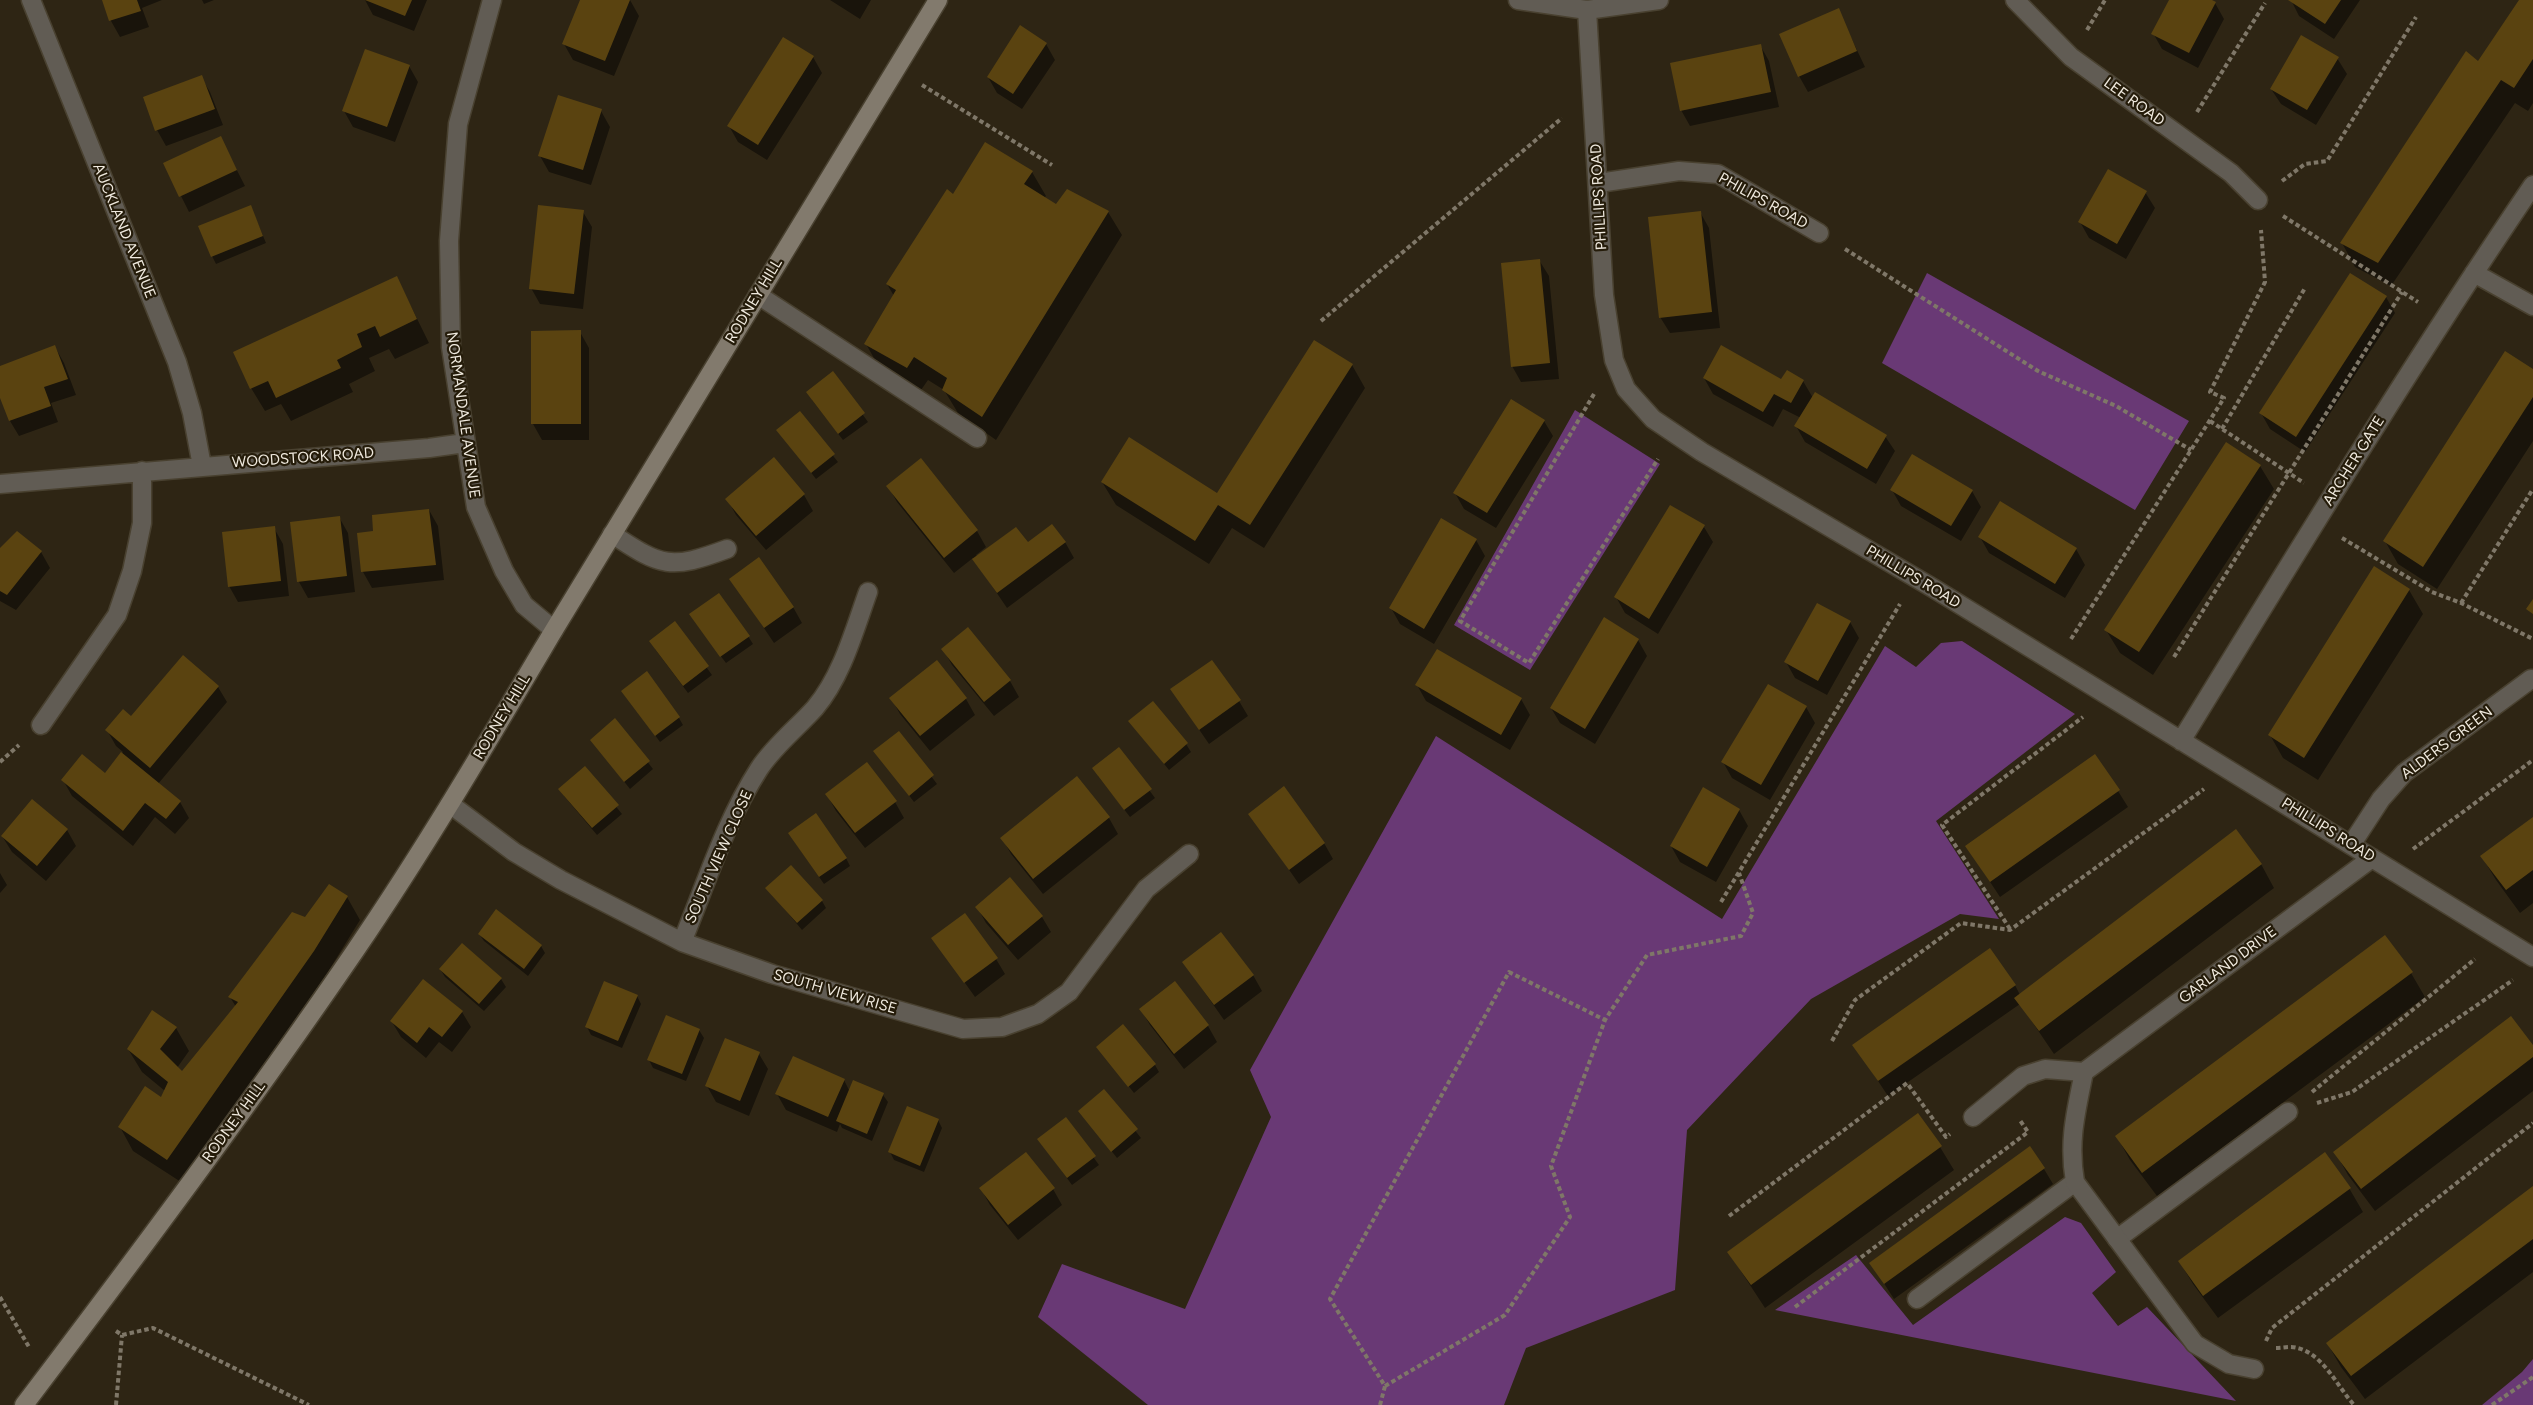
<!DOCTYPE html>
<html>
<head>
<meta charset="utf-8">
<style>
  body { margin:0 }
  canvas { display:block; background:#2e2514 }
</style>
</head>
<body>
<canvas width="2533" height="1405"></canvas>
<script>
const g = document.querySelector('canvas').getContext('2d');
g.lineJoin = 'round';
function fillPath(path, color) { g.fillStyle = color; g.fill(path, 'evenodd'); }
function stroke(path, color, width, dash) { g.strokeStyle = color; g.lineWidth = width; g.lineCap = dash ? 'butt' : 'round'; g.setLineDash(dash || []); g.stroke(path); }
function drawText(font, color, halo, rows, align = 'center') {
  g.font = font + ' Figtree,sans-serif'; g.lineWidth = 4.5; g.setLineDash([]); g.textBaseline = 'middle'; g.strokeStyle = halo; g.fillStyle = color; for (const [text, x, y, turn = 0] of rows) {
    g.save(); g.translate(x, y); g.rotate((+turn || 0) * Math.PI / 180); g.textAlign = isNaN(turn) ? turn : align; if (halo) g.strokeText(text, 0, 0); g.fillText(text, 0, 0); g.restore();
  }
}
fillPath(new Path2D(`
  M1927,273L2189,421L2135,510L1882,363Z
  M1575,410L1660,464L1530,670L1454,625Z
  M1962,641L2075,714L1936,821L1999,919L1960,914L1811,999L1687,1130L1675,1290L1526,1348L1504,1405H1148L1038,1317L1062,1264L1185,1309L1271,1117L1250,1070L1436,736L1722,919L1885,646L1916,667L1941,643Z
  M2065,1217L2081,1223L2116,1272L2092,1293L2118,1326L2147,1307L2236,1401L1775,1310L1856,1255L1913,1325Z
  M2533,1359V1405H2482L2522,1372Z`), '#693975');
fillPath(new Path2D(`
  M104,0H162L142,8L149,27L120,37L111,21Z
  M202,0H214L204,4Z
  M365,0H427L414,31L373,15Z
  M582,0H630L639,16L614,76L573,60L564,44Z
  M830,0H871L860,19Z
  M2171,0H2209L2215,3L2224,19L2198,68L2162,49L2153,33Z
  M2291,0H2360L2334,39L2299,16Z
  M2521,0H2533V103L2528,111L2515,103L2391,286L2355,267L2342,243L2478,63Z
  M1838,10L1865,67L1808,92L1799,76Z
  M1046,44L1055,60L1022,109L997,93L988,77Z
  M1760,45L1769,61L1779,107L1690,126L1681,110Z
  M813,57L822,73L767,160L738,142L729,126Z
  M2337,58L2347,74L2316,125L2281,104L2271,89Z
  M409,66L418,82L395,142L353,127L344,111Z
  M201,77L210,92L223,125L166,146L157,130L145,98Z
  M601,111L610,127L591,185L549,172L540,156Z
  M220,137L245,186L189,212L165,164Z
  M1032,172L1046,196L1044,198L1057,206L1108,212L1122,235L996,440L958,413L944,390L928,380L921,390L879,367L866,344L894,296L887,284L953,196Z
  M2145,192L2155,208L2126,259L2089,238L2080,222Z
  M251,207L266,243L216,264L212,256Z
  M583,212L592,227L583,309L540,304L531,288Z
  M1700,212L1709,228L1720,328L1670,333L1660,317Z
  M1539,260L1549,276L1559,379L1521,382L1512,366Z
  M397,278L429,343L395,359L389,349L369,358L375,371L349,384L353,392L291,421L281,404L265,411L251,388Z
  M2386,297L2395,313L2305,452L2270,429L2261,413Z
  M580,332L589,348V440H542L533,424Z
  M55,347L64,363L76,395L51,403L58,422L19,436L10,421L0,393V367Z
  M1352,365L1365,388L1264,548L1232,528L1209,564L1116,505L1102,482L1217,495Z
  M2533,371V441L2437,589L2398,564L2385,541Z
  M833,373L868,422L843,440L812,400Z
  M1704,378L1803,381L1813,398L1885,436L1895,451L1876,484L1805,442L1796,426L1801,418L1783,409L1773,427L1713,394Z
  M799,413L838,462L816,479L778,430Z
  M1544,421L1553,436L1496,528L1464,509L1455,493Z
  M921,460L977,531L986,547L976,555L978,557L1028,544L1065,542L1074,558L1007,608L973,558L954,573L897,502L888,486Z
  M2260,466L2274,489L2153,675L2120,653L2106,630Z
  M1892,490L1972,491L1981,507L1961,541L1901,506Z
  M804,495L813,511L766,550L736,515L727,499Z
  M429,510L438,526L444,580L372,588L363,572L359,534L375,533Z
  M339,517L348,533L355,592L308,598L299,582L292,523Z
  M1704,527L1713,542L1658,634L1625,613L1616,597Z
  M274,528L283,544L289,596L238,602L229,586Z
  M17,533L41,552L50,568L16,610L0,601V549Z
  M1980,537L2076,549L2085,565L2065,598L1989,553Z
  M1476,540L1485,556L1434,644L1400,624L1391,608Z
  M2374,569L2409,590L2423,614L2318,780L2283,758L2270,735Z
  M731,579L793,607L802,623L774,643Z
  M695,622L748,636L753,644L726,663Z
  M1850,622L1859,638L1827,695L1795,678L1786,662Z
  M675,624L712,675L688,693L655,649Z
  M1638,640L1647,656L1595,744L1560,723L1551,708Z
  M943,649L1010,681L1019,697L994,716L952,665Z
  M936,662L966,699L975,715L930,751L900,714L891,698Z
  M1417,685L1521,699L1530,715L1510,750L1426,701Z
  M218,687L227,702L158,784L180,802L189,818L175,834L155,817L133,846L72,796L63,780L105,775L123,752L116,746L107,730L131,718Z
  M1172,690L1239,701L1248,716L1209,744Z
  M628,698L679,718L683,725L660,742Z
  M1806,707L1815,723L1770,800L1732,778L1723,762Z
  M615,720L653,769L630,789L591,740Z
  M1130,722L1186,744L1191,752L1169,770Z
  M899,733L937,784L914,802L875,751Z
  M1119,749L1155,798L1130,817L1098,776Z
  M585,768L622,814L597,835L564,796Z
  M1076,778L1109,818L1118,834L1043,894L1011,854L1002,838Z
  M2118,791L2128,807L2000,897L1967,847Z
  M827,795L895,802L904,818L865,848L836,811Z
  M1739,810L1748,826L1716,882L1680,862L1671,846Z
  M1250,814L1324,843L1333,859L1299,884Z
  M2533,819V903L2520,913L2496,880L2482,857Z
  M67,830L76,846L46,881L12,852L2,836Z
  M794,841L846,858L850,866L824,884Z
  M2261,864L2274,888L2054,1054L2020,1004L1888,1096L1854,1045L2015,985L2020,995Z
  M0,873L7,885L0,893Z
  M767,888L822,901L826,908L802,930Z
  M347,897L360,920L326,975L181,1182L133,1151L120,1127L162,1099L165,1091L142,1072L128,1049L176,1028L189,1051L177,1068L182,1073L236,1007L230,997L306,919Z
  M977,907L1042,917L1051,932L1018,960L986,923Z
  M479,934L541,946L545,953L528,976L484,941Z
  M2384,937L2411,973L2425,997L2157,1196L2130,1160L2117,1137Z
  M933,938L996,959L1005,974L975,997Z
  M462,945L501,979L506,987L484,1011L445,977L440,969Z
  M1184,963L1253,975L1262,991L1224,1020Z
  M1175,983L1208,1026L1217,1042L1184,1069L1150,1025L1141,1010Z
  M637,996L641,1004L622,1048L591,1035L587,1027Z
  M462,1012L471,1027L452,1052L439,1042L426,1058L401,1037L392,1022Z
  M699,1030L704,1038L686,1081L653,1068L649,1060Z
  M1098,1047L1155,1065L1159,1072L1134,1093Z
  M2533,1047V1091L2375,1211L2348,1175L2335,1152Z
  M759,1054L768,1069L749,1116L716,1102L707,1086Z
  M844,1080L850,1092L854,1082L883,1095L888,1102L872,1141L842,1128L840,1124L837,1132L786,1110L777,1094Z
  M1104,1091L1141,1138L1117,1158L1080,1111Z
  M1066,1119L1099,1165L1072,1185L1039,1140Z
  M938,1120L942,1128L924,1172L894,1160L890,1152Z
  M1940,1147L1954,1170L1765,1308L1729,1253Z
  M2044,1169L2053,1184L1894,1299L1871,1263Z
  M2349,1188L2363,1212L2218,1318L2193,1284L2179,1261Z
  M2533,1188V1272L2365,1399L2341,1367L2327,1343Z
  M981,1189H1053L1062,1205L1018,1240L990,1205Z`), '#0007');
fillPath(new Path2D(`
  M102,0H137L141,11L109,21Z
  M365,0H412L405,16Z
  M580,0H630L605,61L562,44Z
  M2169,0H2212L2216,2L2189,53L2151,34Z
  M2288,0H2341L2325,24Z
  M2519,0H2533V59L2514,88L2501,80L2378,263L2340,243L2466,51L2478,61Z
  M1839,8L1857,51L1798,77L1779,34Z
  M1020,25L1047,43L1013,94L987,77Z
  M2301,35L2339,57L2307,110L2270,89Z
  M783,37L814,56L758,145L727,126Z
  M1761,44L1771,92L1680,111L1670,63Z
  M365,49L410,65L387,127L342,111Z
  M202,75L215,109L155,131L143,97Z
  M558,95L602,109L583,170L538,156Z
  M221,136L237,170L179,197L163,163Z
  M985,142L1033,171L1024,184L1056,204L1067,189L1109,211L982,417L942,390L947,378L914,357L907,368L864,344L896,290L886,284L947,189L953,194Z
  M2108,169L2147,191L2117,244L2078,222Z
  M251,205L263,236L211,257L198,226Z
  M538,205L584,210L574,294L529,289Z
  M1701,211L1712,312L1659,318L1648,217Z
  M1540,259L1550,363L1511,367L1501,263Z
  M2350,273L2387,296L2296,437L2259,413Z
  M397,276L417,319L380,337L375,326L357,334L362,347L337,360L341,368L276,398L268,381L250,389L233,352Z
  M581,330V424H531V331Z
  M1314,340L1353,364L1250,525L1218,505L1195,541L1101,482L1129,437L1217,493Z
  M55,345L68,379L44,387L51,406L9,421L0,398V366Z
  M1721,345L1781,379L1787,370L1804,380L1791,403L1774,394L1763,412L1703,378Z
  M2505,351L2533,369V397L2423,567L2383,541Z
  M833,371L865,413L838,434L806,392Z
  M1815,392L1887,435L1867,469L1794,426Z
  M1511,399L1545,420L1487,513L1453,493Z
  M800,411L835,454L811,473L776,430Z
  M2226,442L2261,465L2139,652L2104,630Z
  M1912,454L1973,490L1951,526L1890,490Z
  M774,457L805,494L756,536L725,499Z
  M921,458L978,530L944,558L886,486Z
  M2000,501L2077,548L2055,584L1978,537Z
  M1670,505L1705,525L1649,619L1614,597Z
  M429,509L436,565L361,572L357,533L373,531L372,515Z
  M340,516L347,576L297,582L290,522Z
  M1441,518L1477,539L1424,629L1389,608Z
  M1052,524L1066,542L997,593L972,559L1016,527L1028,542Z
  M275,526L281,581L228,587L222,532Z
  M17,531L42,551L7,595L0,591V548Z
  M759,557L794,607L764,628L729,579Z
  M2374,566L2410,589L2304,758L2268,735Z
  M719,593L750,636L720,657L689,614Z
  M2533,599V614L2526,609Z
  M1817,603L1851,621L1818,681L1784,662Z
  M1604,617L1639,639L1585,729L1550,708Z
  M675,621L709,666L683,686L649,641Z
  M968,627L1011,680L984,702L941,649Z
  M1437,649L1522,698L1501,735L1415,685Z
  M183,655L219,686L150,768L105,730L123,709L131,716Z
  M937,660L967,698L920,736L889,698Z
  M1212,660L1241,700L1199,730L1170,689Z
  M647,671L680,717L655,736L621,691Z
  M1768,684L1807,706L1761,785L1721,762Z
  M1153,701L1188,743L1164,764L1128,721Z
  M615,718L650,761L624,782L590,740Z
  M899,731L934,775L909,796L873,751Z
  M1119,747L1152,789L1124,810L1092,768Z
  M121,752L181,801L166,819L145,803L123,831L61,780L82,754L105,773Z
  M2095,754L2120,790L1990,882L1965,846Z
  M867,762L897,801L855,833L825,794Z
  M585,766L619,805L592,828L558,789Z
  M1077,776L1110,817L1033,879L1000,838Z
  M1284,786L1325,843L1289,870L1248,814Z
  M1703,787L1740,809L1707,867L1670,846Z
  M32,799L68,829L37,866L1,836Z
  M816,813L847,858L819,877L788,833Z
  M2533,817V870L2506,890L2480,856Z
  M2236,829L2262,864L2039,1031L2014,998Z
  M791,865L823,900L797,923L765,888Z
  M1010,877L1043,916L1008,945L975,907Z
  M329,884L348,896L314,951L167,1160L118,1127L145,1086L161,1097L168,1082L127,1049L152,1010L177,1027L160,1049L182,1071L238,1002L228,997L292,912L305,917Z
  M496,909L542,945L524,969L478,934Z
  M965,913L998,958L964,983L931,938Z
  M1221,932L1254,975L1214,1005L1182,962Z
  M2385,935L2413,972L2142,1173L2115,1136Z
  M462,943L502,978L479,1004L439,969Z
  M1990,948L2016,985L1878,1081L1852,1045Z
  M423,979L463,1011L442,1037L429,1027L417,1043L390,1021Z
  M604,981L638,995L618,1041L585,1027Z
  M1175,981L1209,1025L1174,1054L1139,1009Z
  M666,1015L700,1029L682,1074L647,1060Z
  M2511,1016L2533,1045V1057L2361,1189L2333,1152Z
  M1123,1024L1156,1064L1128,1087L1096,1047Z
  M725,1038L760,1052L740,1101L705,1086Z
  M793,1056L845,1079L828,1117L775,1094Z
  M853,1080L884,1093L867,1134L836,1121Z
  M1104,1089L1138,1129L1111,1152L1078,1111Z
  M907,1106L939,1119L920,1166L888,1152Z
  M1918,1113L1942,1146L1751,1285L1727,1252Z
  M1066,1117L1096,1156L1067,1178L1037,1139Z
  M2030,1146L2045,1168L1884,1284L1869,1263Z
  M1026,1152L1055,1188L1008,1225L979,1188Z
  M2325,1152L2351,1188L2203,1296L2178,1261Z
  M2533,1186V1239L2351,1376L2326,1343Z`), '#5a4310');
const lane = new Path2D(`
  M758,295L977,438
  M612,534C662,567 670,570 727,549
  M2351,845L2381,799L2404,773L2531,679
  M2117,1239L2288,1112
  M1917,1299L2075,1182`);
const street = new Path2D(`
  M31,0L177,362L192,413L202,466
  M492,0L458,124L449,241L451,347L476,507L504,571L524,605L554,630
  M1518,0L1587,10L1659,0
  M2015,0L2071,57L2231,173L2258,200
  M1587,10L1604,295L1614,360L1626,389L1653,419L1702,452L1933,588L2533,957
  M1599,183L1679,171L1718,174L1819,233
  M2474,273L2533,306
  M0,484L429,448L465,443
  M41,725L117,615L132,571L142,523V471
  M2181,741C2296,554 2410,366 2533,185
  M450,804L514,852L561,880L682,942L772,974L963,1029L1002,1027L1038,1014L1069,992L1146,889L1189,854
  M682,942C706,884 725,822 759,769C774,746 796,729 815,708C842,676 854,631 868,592
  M1973,1117L2023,1076L2045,1069L2084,1072
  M2254,1369L2229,1364L2195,1344L2075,1182C2068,1141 2076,1112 2084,1072L2372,858`);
const secondary = new Path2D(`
  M24,1405C137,1256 249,1106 355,951C426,847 490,738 554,630L938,0`);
stroke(lane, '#494130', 21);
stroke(street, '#494130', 21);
stroke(secondary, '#494130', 21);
stroke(new Path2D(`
  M2087,30L2105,0
  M922,85L1052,165
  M2197,112L2265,3
  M2282,181L2305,164L2327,161L2416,17
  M2283,216L2418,302
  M1845,249L2038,371L2116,406L2191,450
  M1321,321L1562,118
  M1594,394L1460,621L1529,663L1658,459
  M2210,421L2304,483
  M2222,429L2305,288
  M2342,538L2432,592L2461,603L2533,639
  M2461,603L2533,489
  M2071,639L2224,398L2210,392L2265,282L2261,230
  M2174,657L2402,292
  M0,762L19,745
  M2413,849L2533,760
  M1721,902L1900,604
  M2010,929L1942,825L2083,717
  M1832,1041L1855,1000L1961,923L2010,930L2204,789
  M2312,1092L2475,959
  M2317,1103L2352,1092L2513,980
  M1729,1216L1907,1083L1946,1137L1950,1134
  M0,1297L29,1347
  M1795,1307L2028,1132L2019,1119
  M116,1331L122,1335L153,1328L309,1405
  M2266,1341L2272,1328L2533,1123
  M2276,1348C2281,1348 2286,1347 2291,1347C2321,1349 2336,1385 2354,1405
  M1385,1386L1505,1315L1570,1217L1551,1166L1605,1020L1647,955L1741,936L1753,913L1739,873
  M116,1405L122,1335
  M1380,1405L1385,1386L1330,1299L1509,972L1605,1020
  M2492,1405L2533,1377`), '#7f7768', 4, [4.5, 3]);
stroke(lane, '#615c54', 18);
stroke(street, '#615c54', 18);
stroke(secondary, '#827a6d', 18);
drawText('15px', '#f0eadf', '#251c0a', [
  ["LEE ROAD",2134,102,36],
  ["PHILLIPS ROAD",1599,197,-93],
  ["PHILIPS ROAD",1763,201,29],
  ["AUCKLAND AVENUE",124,231,68],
  ["RODNEY HILL",754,301,-59],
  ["NORMANDALE AVENUE",463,415,82],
  ["WOODSTOCK ROAD",303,458,-4],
  ["ARCHER GATE",2354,461,-58],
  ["PHILLIPS ROAD",1913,577,31],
  ["RODNEY HILL",502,717,-59],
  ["ALDERS GREEN",2447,743,-37],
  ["PHILLIPS ROAD",2328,830,32],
  ["SOUTH VIEW CLOSE",719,857,-66],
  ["GARLAND DRIVE",2228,965,-37],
  ["SOUTH VIEW RISE",835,992,16],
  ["RODNEY HILL",234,1122,-54]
]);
</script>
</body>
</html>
